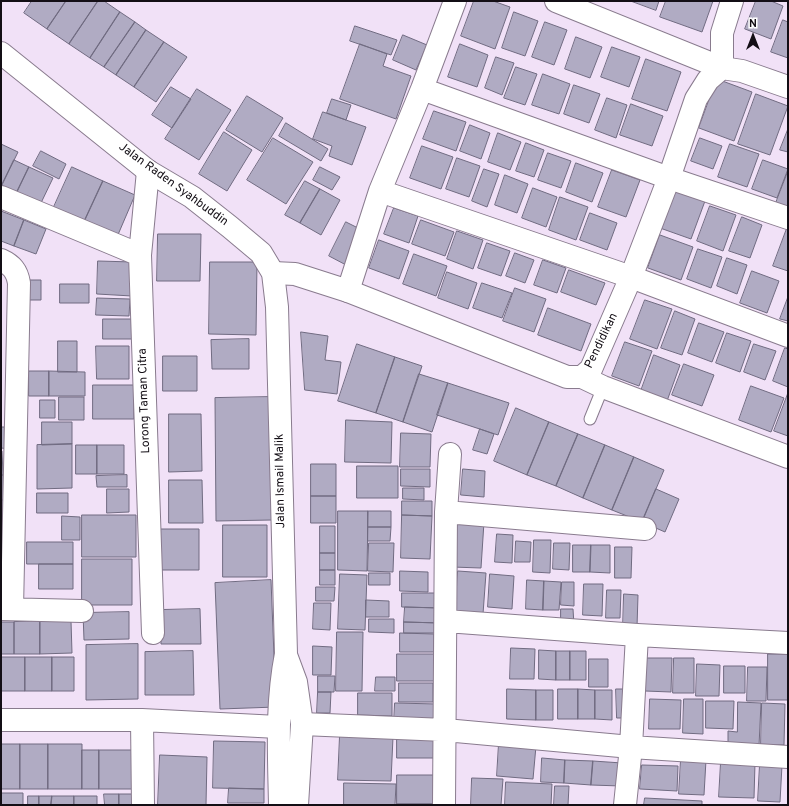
<!DOCTYPE html>
<html>
<head>
<meta charset="utf-8">
<style>
  body { margin:0 }
  #map { position:relative; width:789px; height:806px; overflow:hidden; background:#f1e1f7; font-family:Overpass,sans-serif }
  canvas { display:block }
  .frame { position:absolute; inset:0; border:2px solid #130e15; pointer-events:none }
  .north { position:absolute; left:733px; top:16px; width:40px; height:40px; -webkit-text-stroke:3px #fff; paint-order:stroke; rotate:0deg; font-size:11px; font-weight:700; line-height:16px; text-align:center; color:#130e15 }
  .north::after { content:''; display:block; margin:auto; width:14px; height:18px; background:#130e15; clip-path:polygon(50% 0,100% 100%,50% 72%,0 100%) }
</style>
</head>
<body>
<div id="map">
<canvas width="789" height="806"></canvas>
<div class="frame"></div>
<div class="north">N</div>
</div>
<script>
const g = document.querySelector('canvas').getContext('2d');
g.lineJoin = 'round';
function fillPath(path, color) { g.fillStyle = color; g.fill(path, 'evenodd'); }
function stroke(path, color, width, dash) { g.strokeStyle = color; g.lineWidth = width; g.lineCap = dash ? 'butt' : 'round'; g.setLineDash(dash || []); g.stroke(path); }
function drawText(font, color, halo, rows, align = 'center') {
  g.font = font + ' Overpass,sans-serif'; g.lineWidth = 3.5; g.setLineDash([]); g.textBaseline = 'middle'; g.strokeStyle = halo; g.fillStyle = color; for (const [text, x, y, turn = 0] of rows) {
    g.save(); g.translate(x, y); g.rotate((+turn || 0) * Math.PI / 180); g.textAlign = isNaN(turn) ? turn : align; if (halo) g.strokeText(text, 0, 0); g.fillText(text, 0, 0); g.restore();
  }
}
const building = new Path2D(`
  M32,1H66L47,29L24,13Z
  M66,1H98L69,44L47,29Z
  M98,1H104L120,12L90,58L69,44Z
  M474,1H493L510,7L495,49L461,36Z
  M631,1H659L656,10Z
  M666,1H713L702,32L660,17Z
  M756,1H771L783,6L771,39L745,29Z
  M120,12L135,22L104,67L90,58Z
  M514,12L538,21L525,56L502,48Z
  M783,20L788,22V58L771,52Z
  M135,22L146,30L116,75L104,67Z
  M545,22L567,30L554,65L532,57Z
  M355,26L397,40L391,55L350,41Z
  M146,30L164,42L134,87L116,75Z
  M403,35L427,45L416,70L393,60Z
  M576,37L602,47L590,78L565,69Z
  M164,42L187,57L156,102L134,87Z
  M360,44L387,54L383,66L411,76L396,119L340,99Z
  M460,44L488,55L477,87L448,77Z
  M612,47L640,57L629,87L601,77Z
  M496,57L514,63L502,95L485,88Z
  M646,59L681,72L667,111L632,99Z
  M516,67L537,74L525,105L504,98Z
  M543,74L570,84L559,114L532,105Z
  M717,79L752,92L734,141L699,128Z
  M574,85L600,94L589,123L564,114Z
  M171,87L191,99L172,128L152,115Z
  M197,89L231,110L199,160L165,139Z
  M756,94L788,106L770,155L738,144Z
  M247,96L283,118L262,152L226,130Z
  M607,98L627,105L616,138L595,130Z
  M332,99L351,105L346,120L327,113Z
  M631,104L663,116L652,146L620,135Z
  M434,111L466,122L456,151L423,139Z
  M323,112L366,127L352,165L329,156L332,146L313,139Z
  M286,123L328,149L321,161L279,136Z
  M470,125L490,133L481,159L460,151Z
  M788,129V152L780,150Z
  M224,132L252,150L227,191L199,174Z
  M498,133L521,142L510,170L488,162Z
  M273,138L313,162L286,204L247,180Z
  M700,138L722,146L713,169L691,161Z
  M526,143L544,150L534,177L516,171Z
  M1,144L18,152L1,187Z
  M730,144L759,154L747,187L718,177Z
  M422,146L453,157L441,189L410,178Z
  M41,151L66,164L59,179L33,166Z
  M548,153L571,161L561,188L538,180Z
  M457,158L480,166L469,197L446,189Z
  M14,160L29,167L16,194L1,187Z
  M763,160L788,169L777,198L752,189Z
  M576,163L603,173L592,202L566,192Z
  M29,167L53,178L40,205L16,194Z
  M72,167L103,181L84,222L53,209Z
  M320,167L340,177L332,190L313,180Z
  M484,169L499,174L487,207L472,201Z
  M612,170L640,180L626,217L598,207Z
  M788,171V208L776,203Z
  M505,175L528,184L517,213L495,205Z
  M103,181L135,195L117,237L84,222Z
  M305,181L320,189L300,223L285,215Z
  M533,188L557,197L546,227L522,218Z
  M320,189L340,200L321,235L300,223Z
  M674,190L705,201L691,239L660,228Z
  M560,197L588,207L576,240L549,230Z
  M710,206L736,215L723,251L697,241Z
  M394,208L418,216L409,243L384,234Z
  M1,211L24,220L14,246L1,241Z
  M590,213L617,223L607,250L580,240Z
  M742,217L762,225L750,258L729,251Z
  M24,220L46,229L36,254L14,246Z
  M421,220L454,232L445,256L412,244Z
  M346,222L366,232L348,266L329,256Z
  M788,225V271L773,266Z
  M457,231L483,240L473,269L447,259Z
  M158,234H201L200,281H157Z
  M660,235L693,247L681,280L648,268Z
  M379,240L409,251L399,279L369,268Z
  M487,243L510,251L501,276L478,268Z
  M698,249L722,257L711,288L687,279Z
  M515,253L534,260L525,283L506,276Z
  M414,254L447,266L436,296L403,284Z
  M727,258L747,265L737,294L717,286Z
  M543,260L566,268L557,293L534,285Z
  M98,261L133,262L132,296L97,294Z
  M210,262H257L256,335L209,334Z
  M569,270L605,283L596,305L561,292Z
  M752,271L779,281L767,313L740,303Z
  M447,272L477,283L468,309L438,298Z
  M27,280H41V300H27Z
  M482,283L512,293L502,318L473,308Z
  M60,284H89V303H60Z
  M515,288L546,299L534,332L503,321Z
  M788,297V321L780,319Z
  M97,298L130,299L129,316L96,315Z
  M645,300L672,309L657,349L630,339Z
  M548,308L591,324L581,351L538,335Z
  M675,311L695,319L682,355L661,348Z
  M103,319H135V339H103Z
  M699,323L724,332L712,362L688,353Z
  M301,332L328,336L325,360L341,362L337,394L305,390Z
  M727,333L751,341L740,372L716,363Z
  M249,339V369H212L211,340Z
  M58,341H77V372H58Z
  M625,342L652,351L639,386L612,376Z
  M357,344L395,357L376,413L338,401Z
  M754,344L776,351L765,380L744,372Z
  M96,346H129V379H97Z
  M785,348L788,349V387L773,381Z
  M654,355L680,365L667,401L641,391Z
  M163,356H197V391H163Z
  M395,357L422,366L403,422L376,413Z
  M684,364L714,375L702,406L672,395Z
  M29,371H49V396H29Z
  M49,371L85,372V396H49Z
  M419,374L448,383L432,432L403,422Z
  M448,383L509,403L498,435L437,415Z
  M93,385H134V419H93Z
  M751,386L784,398L771,432L739,420Z
  M788,393V436L774,431Z
  M59,397H84V420H59Z
  M270,397L272,520L216,521L215,398Z
  M40,400H55V418H40Z
  M516,408L549,422L527,475L494,461Z
  M169,414H201L202,471L169,472Z
  M346,420L392,422L391,463L345,462Z
  M42,422H72V444L42,445Z
  M549,422L578,434L556,486L527,475Z
  M1,427H10V449L1,448Z
  M480,429L494,434L487,454L473,450Z
  M401,433L431,434L430,467H400Z
  M578,434L605,445L583,498L556,486Z
  M72,444V488L37,489V445Z
  M76,445H97V474H76Z
  M97,445H124V474H97Z
  M605,445L634,457L612,510L583,498Z
  M1,451H2L3,475H1Z
  M634,457L664,470L642,522L612,510Z
  M311,464H336V496H311Z
  M357,466H398V498H357Z
  M401,469H430V487L401,486Z
  M463,469L485,471L484,497L461,495Z
  M1,475H3V500H1Z
  M127,475V487H97L96,476Z
  M169,480H202L203,523H169Z
  M403,488H424V500L403,499Z
  M107,489H129V512L107,513Z
  M656,489L679,499L665,532L642,522Z
  M37,493H68V513H37Z
  M311,496H336V523H311Z
  M1,500H3V540H1Z
  M402,501H432V516L402,515Z
  M338,511H368L367,571L338,570Z
  M368,511H391V527H368Z
  M82,515H136V557H82Z
  M402,515L432,516L430,559L401,558Z
  M62,516L80,517V540H62Z
  M455,520L484,522L481,568L452,567Z
  M223,525H267V577H223Z
  M320,526H335V553H320Z
  M368,527H391L390,541H368Z
  M159,529H199V570H159Z
  M497,534L513,535L512,563L495,562Z
  M534,540H551L550,573L533,572Z
  M516,541L531,542L530,562H515Z
  M27,542H73V564H27Z
  M369,543H394L393,572L368,571Z
  M554,543H570L569,570L553,569Z
  M573,545H591L590,572H573Z
  M591,545H610V573L590,572Z
  M615,547H632L631,578H615Z
  M320,553H335V570H320Z
  M82,559H132V605H82Z
  M39,564H73V589H39Z
  M320,570H335V585H320Z
  M400,571L428,572V592L400,591Z
  M458,571L486,573L483,614L455,613Z
  M369,573H390V585H369Z
  M340,574L367,575L365,630L338,629Z
  M490,574L514,576L512,609L488,607Z
  M271,580L276,707L220,709L215,583Z
  M527,580L544,581L543,610L526,609Z
  M544,581L561,582L559,610H543Z
  M562,582H574V606L561,605Z
  M584,584H603L602,616L583,615Z
  M316,587H335L334,601H316Z
  M607,590H621L620,618H606Z
  M402,593H442L441,608L402,607Z
  M624,594L638,595L637,627H623Z
  M366,600L389,601V617H366Z
  M314,603H331L330,630L313,629Z
  M405,607L441,608V623L404,622Z
  M200,609L201,644H161L160,610Z
  M561,609H573L574,625H561Z
  M129,612V639L84,640L83,613Z
  M369,619H394V633L369,632Z
  M40,621H71L72,653L40,654Z
  M40,621V654H14V622Z
  M1,622H14V654H1Z
  M404,622L441,623V633H404Z
  M337,632H363L362,691H336Z
  M400,633L434,634V652H400Z
  M138,644V699L86,700V645Z
  M313,646L332,647L331,675H313Z
  M511,648L535,649L534,679H510Z
  M539,650L556,651V680L539,679Z
  M193,651L194,695H145V652Z
  M556,651H570V680H556Z
  M570,651H586V680H570Z
  M397,654H440V681H397Z
  M768,654H788V700H768Z
  M1,657H25V691H1Z
  M25,657H52V691H25Z
  M52,657H74V691H52Z
  M645,658H672L671,692L645,691Z
  M674,658H694V693H673Z
  M589,659H608V687H589Z
  M697,664L720,665L719,696H696Z
  M724,666H745V693H724Z
  M748,667H767L766,701H747Z
  M318,676H335L334,692H318Z
  M376,677H395V691H375Z
  M399,683H433V702H399Z
  M507,689L536,690V720L507,719Z
  M558,689H578V719H558Z
  M578,689L595,690V719H578Z
  M616,689H629V718H617Z
  M536,690H553V720H536Z
  M595,690H612V720L595,719Z
  M318,692H331L330,713H317Z
  M358,693H392V716L358,715Z
  M650,699L681,700L680,729H649Z
  M684,699H703V734L683,733Z
  M706,701H734L733,729L706,728Z
  M738,702L761,703L759,746L728,745V731L737,732Z
  M395,703L437,704V724L394,723Z
  M762,703L785,704L784,745H761Z
  M340,735L393,737L391,781L338,780Z
  M397,738L442,739V758H397Z
  M214,741L265,742L264,789L213,788Z
  M499,743L536,746L533,779L497,776Z
  M1,744H20V789H1Z
  M20,744H48V789H20Z
  M48,744H82V789H48Z
  M82,750H99V789H82Z
  M99,750H135V789H99Z
  M160,755L207,757L206,805H158Z
  M542,758L565,760L564,783L541,782Z
  M681,759L706,760L704,795L679,794Z
  M565,760L593,761L591,785L564,783Z
  M593,761L622,763L621,786L591,785Z
  M721,762L755,763L754,798L719,797Z
  M760,764L782,765L780,802L758,801Z
  M642,765L678,766L677,791L640,789Z
  M397,775H436V804H397Z
  M472,778L503,779L501,805H471Z
  M506,782L552,784L551,805H505Z
  M344,783L396,784L395,805H344Z
  M555,786H569L568,805H554Z
  M229,788L264,789V803H228Z
  M1,793H23V805H1Z
  M104,794H119V805H105Z
  M119,794H138V805H119Z
  M28,796H39V805H28Z
  M39,796H52L51,805H39Z
  M52,796H74V805H51Z
  M74,796H97V805H74Z
  M645,798L702,801V805H644Z
  M397,804H436V805H397Z`);
fillPath(building, '#b0abc3');
stroke(building, '#706b81', 1);
const service = new Path2D(`
  M590,419L603,387`);
const minor = new Path2D(`
  M556,1L722,68V33L732,1
  M422,89L669,178L788,218
  M148,171L140,255L153,633
  M380,191L631,277L788,336
  M1,197L140,255
  M1,260C12,265 17,271 19,283L12,609
  M348,291L380,191L422,89L455,1
  M582,377L603,387L788,457
  M446,512L645,529
  M1,609L82,611
  M446,621L637,635L788,643
  M1,720H142L278,727
  M142,720L143,805
  M302,724L445,730L631,747L788,757
  M444,805L446,512L450,454
  M625,805L631,747L637,635`);
const tertiary = new Path2D(`
  M273,273L295,274L348,291L567,377H582L591,369L631,277L669,178L696,99L708,80L722,68L742,71L788,87`);
const secondary = new Path2D(`
  M1,53L148,171L192,197L230,227L261,253L273,273L277,307L286,654C276,704 279,754 280,805
  M286,655L296,682L302,724L297,805`);
stroke(service, '#897b8e', 13);
stroke(minor, '#897b8e', 24);
stroke(tertiary, '#897b8e', 24);
stroke(secondary, '#897b8e', 24);
stroke(service, '#fff', 11);
stroke(minor, '#fff', 22);
stroke(tertiary, '#fff', 22);
stroke(secondary, '#fff', 22);
drawText('12px', '#130e15', '#fff', [
  ["Jalan Raden Syahbuddin",173,185,36],
  ["Pendidikan",602,341,-64],
  ["Lorong Taman Citra",145,401,-92],
  ["Jalan Ismail Malik",281,481,-91]
]);
</script>
</body>
</html>
